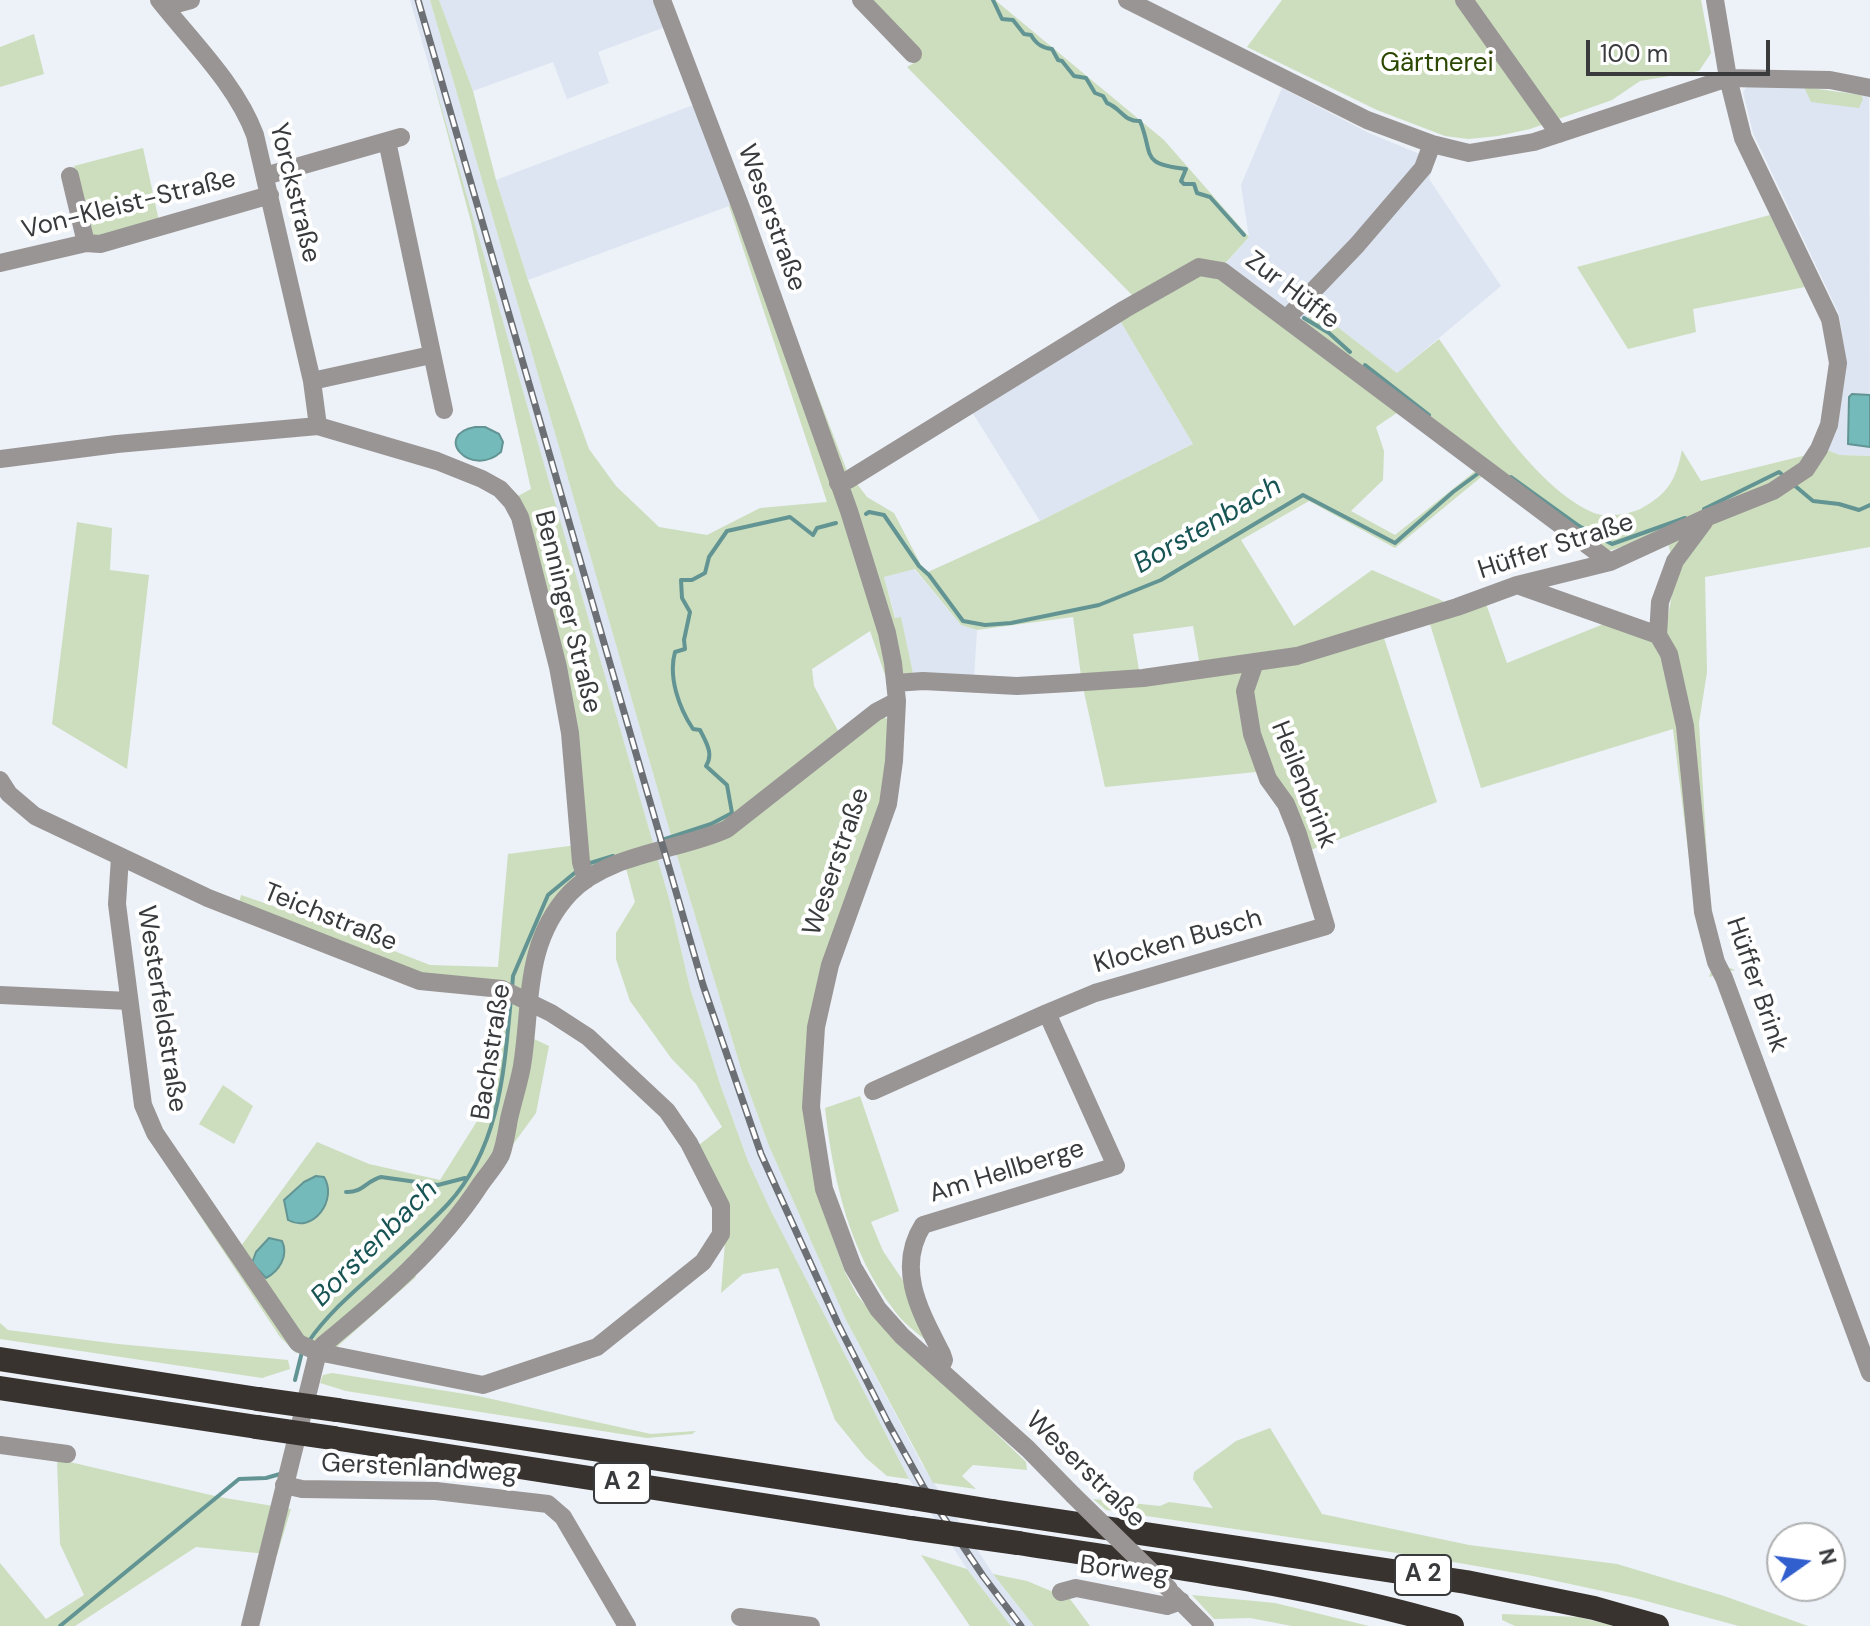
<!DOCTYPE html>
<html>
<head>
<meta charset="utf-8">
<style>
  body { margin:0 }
  #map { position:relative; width:1870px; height:1626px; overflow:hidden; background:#edf1f8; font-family:"DM Sans",sans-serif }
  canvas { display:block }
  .north { position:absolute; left:1766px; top:1522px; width:80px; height:80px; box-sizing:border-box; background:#fff; border:2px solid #afb0b1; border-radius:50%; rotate:76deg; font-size:22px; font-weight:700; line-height:32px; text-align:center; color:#383a3c }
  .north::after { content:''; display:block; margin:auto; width:28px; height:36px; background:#325fce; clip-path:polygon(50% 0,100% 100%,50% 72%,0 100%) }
  .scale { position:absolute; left:1586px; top:40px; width:184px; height:36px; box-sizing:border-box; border:4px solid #383a3c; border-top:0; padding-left:10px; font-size:24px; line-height:28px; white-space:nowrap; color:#383a3c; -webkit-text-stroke:6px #fff; paint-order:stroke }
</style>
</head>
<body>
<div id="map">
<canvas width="1870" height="1626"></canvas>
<div class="north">N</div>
<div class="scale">100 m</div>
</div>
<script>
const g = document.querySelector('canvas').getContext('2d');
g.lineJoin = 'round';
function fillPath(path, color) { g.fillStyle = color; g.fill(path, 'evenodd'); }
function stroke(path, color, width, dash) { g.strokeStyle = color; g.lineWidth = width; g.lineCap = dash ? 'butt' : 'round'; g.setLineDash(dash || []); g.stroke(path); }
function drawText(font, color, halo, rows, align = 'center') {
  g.font = font + ' "DM Sans",sans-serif'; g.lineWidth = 8; g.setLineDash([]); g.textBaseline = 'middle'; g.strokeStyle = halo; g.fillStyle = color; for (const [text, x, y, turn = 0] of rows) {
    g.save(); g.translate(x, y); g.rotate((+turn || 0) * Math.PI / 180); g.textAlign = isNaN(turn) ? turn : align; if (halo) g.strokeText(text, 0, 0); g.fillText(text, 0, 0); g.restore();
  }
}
fillPath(new Path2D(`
  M410,0H430L672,839L742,1072L769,1146L846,1320L921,1463L993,1574L1034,1626H1011L967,1569L909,1479L771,1211L748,1161L720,1084L690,988L670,902Z
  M439,0H655L665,27L598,52L609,83L567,99L553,62L473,91Z
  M1748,85L1804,87L1862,99L1861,95L1869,97L1870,456L1840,455L1827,450L1837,431L1846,360L1839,314L1753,133L1743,92Z
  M1282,88L1369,133L1422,155L1432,170L1429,179L1501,286L1397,373L1317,311L1300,325L1221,269L1249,237L1241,185Z
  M704,101L739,189L729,206L528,280L496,180Z
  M1112,307L1193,444L1040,521L964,399Z
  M914,569L961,625L977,630L974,678L913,673L901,618L896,619L884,577Z`), '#dce5f1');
fillPath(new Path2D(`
  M430,0H439L473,91L496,180L528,280L589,449L616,486L659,527L707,535L760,508L827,502L729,206L739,189L847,471L867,497L894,513L921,565L928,572L1040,521L1193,444L1112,307L1132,295L907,67L914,63L855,0H995L1164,140L1249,237L1221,268L1300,324L1317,311L1397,373L1439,339C1478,394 1532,486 1594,513C1606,518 1632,514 1642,508C1669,493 1676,479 1682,450L1701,481L1827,450L1840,455L1870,456V547L1705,577L1707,672L1699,723L1710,907L1725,966L1735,970L1709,977L1712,969L1695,907L1673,729L1481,788L1429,621L1383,635L1437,802L1308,851L1256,772L1105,787L1082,683L1073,617L977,630L961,625L915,569L884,577L895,618L901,617L913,673L885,675L870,631L812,669L814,686L844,742L883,717L888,719L892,761L818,1028L817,1194L845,1272L857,1295L874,1316L1026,1462L1027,1470L973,1465L962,1476L976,1489L933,1483L846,1320L769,1146L742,1072L672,839ZM1407,406L1605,552L1665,533L1676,572L1664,639L1606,623L1507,663L1485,601L1448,614L1443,601L1372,570L1294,626L1241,540L1309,501L1395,548L1486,473L1479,468L1395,535L1351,511L1383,480L1384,451L1376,427ZM1193,626L1201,672L1140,676L1133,634Z
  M1282,0H1701L1711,53L1699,71L1640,81L1612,100L1530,129L1498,136L1468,139L1445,136L1377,110L1247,47Z
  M34,34L44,74L0,87V47Z
  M428,61L670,902L690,988L720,1084L748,1161L771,1211L909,1479L887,1476L866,1458L835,1420L778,1268L743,1274L721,1293L725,1242L695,1148L722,1127L696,1084L671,1058L630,1001L616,959V933L635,902L623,857L559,893L519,1032L549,1046L536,1113L506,1154L408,1266L416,1277L338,1346V1355L296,1353L280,1337L171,1172L183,1158L241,1246L317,1142L369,1164L440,1180L491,1099L503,1006L502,986L418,987L239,903L241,895L317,921L430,965L498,967L508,854L577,845L554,663L507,502L531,489L471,222Z
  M1804,87L1861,95L1863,99L1859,108L1811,102Z
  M143,148L159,221L100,237L94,235L87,227L74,166Z
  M1770,215L1805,287L1693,309L1696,332L1628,349L1577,267Z
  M77,522L112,528L110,570L149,575L127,769L52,724Z
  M223,1085L253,1106L234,1144L199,1124Z
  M860,1096L899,1211L871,1222L883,1251L906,1285L925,1340C915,1331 902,1322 894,1310C849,1252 833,1179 825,1108Z
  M0,1323L8,1330L118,1344L288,1360L290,1369L262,1378L0,1339Z
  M332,1373L478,1396L651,1434L696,1431L692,1434L647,1438L346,1391L320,1383L323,1375Z
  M1270,1428L1322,1514L1469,1545L1617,1564L1724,1596L1808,1626H1739L1635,1598L1533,1576L1431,1558L1106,1510L1093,1499L1160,1506L1169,1502L1213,1508L1193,1479L1194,1472L1236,1441Z
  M57,1459L219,1497L291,1509L277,1555L196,1547L75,1626H0V1563L46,1619L84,1595L60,1544Z
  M921,1555L967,1569L1011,1626H970Z
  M993,1574L1027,1581L1070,1599L1090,1626H1034Z
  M1192,1595L1275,1603L1369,1626H1292L1250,1618L1214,1619Z
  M1502,1614L1578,1617L1614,1626H1515L1502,1620Z`), '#ccdebd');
const water = new Path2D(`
  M1852,394L1870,395V447L1848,444L1849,397Z
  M475,427H485L499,434L503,442L501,452C470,479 432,435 475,427Z
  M316,1176L324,1177C338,1200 313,1234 288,1220L284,1200L304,1182Z
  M269,1238L282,1241C289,1256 279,1271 266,1278L252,1263L256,1252Z`);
fillPath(water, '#75baba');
stroke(water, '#639494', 2);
stroke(new Path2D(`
  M993,0L1002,19L1013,20L1024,34L1031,35C1036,44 1042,48 1052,49L1058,60L1062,61L1074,76L1086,78L1095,93L1103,96L1107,103C1121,108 1124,122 1140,121C1154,155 1139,164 1186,169L1181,181L1184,184H1194L1197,193L1210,197L1244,235
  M1304,318L1329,333L1350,352
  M1365,365L1429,415
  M1511,477L1579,526L1612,544L1685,518
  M1794,485L1813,501L1839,504L1859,510L1870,505
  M1704,509L1779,472L1785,477
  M866,514L869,512L884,515L919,566L929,575L963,621L985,625L1011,623L1099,605L1161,580L1303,495L1395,543L1453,492L1480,472
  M659,841L711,824L732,813L727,785L706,766C714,754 706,742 700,730L693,729C679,708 668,677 675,652L685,649L684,640L690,612L682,598L681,580H692L705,573L709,557L727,531L790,517L813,535L817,528L836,523
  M587,864L613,856
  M512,989L513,976L548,895L577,871
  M346,1192C362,1193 366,1181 381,1177L438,1185L465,1178
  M309,1341C330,1310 363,1284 390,1259C410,1241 430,1223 448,1204C500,1147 504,1071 511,998
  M295,1380L302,1352
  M60,1626L239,1479L266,1478L280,1474`), '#639494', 4);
stroke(new Path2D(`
  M159,0C192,42 236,84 255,135L312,381L318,426
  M662,0L743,213L849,511L887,633L893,663L897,701L894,761L888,804L830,965L816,1027L811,1107L824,1189L853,1267L878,1309L902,1336L1028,1449L1073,1495
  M861,0L913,54
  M1127,0L1367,120L1432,144L1469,153L1534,142L1728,78L1830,80L1870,88
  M1464,0L1559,134
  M165,7L191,0
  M387,141L444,410
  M70,176L86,243
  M265,176L401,137
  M0,263L86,243L100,244L270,195
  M1287,318L1357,245L1423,168L1432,144
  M312,381L431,355
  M0,459L117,444L318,426L437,461L482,479L500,489L512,502L520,517L558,667L570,733L581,862L586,880
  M838,483L848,480L1125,309L1199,267L1222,271L1610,562
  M1704,522L1675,561L1660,602L1658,635L1669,654L1685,726L1703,912L1716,962L1724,978L1870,1373
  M1517,585L1658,635
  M895,683L923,681L1017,686L1070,683L1143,678L1297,656L1457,607L1517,585L1610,562L1708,517L1773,491L1806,469L1819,449L1829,425L1838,363L1830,319L1743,138L1728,78L1715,0
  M0,780L9,794L35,816L208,898L420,981L502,989L551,1013L588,1037L667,1111L689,1143L721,1206V1234L703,1262L597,1347L483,1385L318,1352L298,1343L155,1133L143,1105L117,904L120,857
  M0,995L129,1001
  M873,1091L1047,1013
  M940,1369L944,1360L942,1354C921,1313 895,1269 923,1225L1116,1166L1047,1013L1095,993L1326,926L1298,834L1286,804L1268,779L1252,734L1245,691L1255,662
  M0,1445L67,1454
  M284,1485L302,1489L436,1491L548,1504L563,1517L627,1626
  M1061,1592L1076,1588L1167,1606L1181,1601
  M1173,1594L1205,1626
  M740,1617L811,1626
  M250,1626L318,1352L323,1345C381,1297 439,1248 480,1185C487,1175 496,1165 501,1155C505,1144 507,1130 509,1119C513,1101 519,1083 522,1066C532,1005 523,943 570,893C608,853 679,851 727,829L876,712L897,701`), '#999594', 18);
stroke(new Path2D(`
  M0,1359L258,1399
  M0,1388L257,1427
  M337,1410L894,1495
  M333,1438L911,1528
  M992,1511L1466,1582L1594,1608L1657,1626
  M1018,1543C1164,1566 1310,1584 1452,1626`), '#393330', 24);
const rail = new Path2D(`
  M418,0L703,985L761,1154L838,1324L889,1425L924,1488L983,1576L1021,1626`);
stroke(rail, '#6c6f73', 7);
stroke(rail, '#fff', 4, [12]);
stroke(new Path2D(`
  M1073,1495L1169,1589`), '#999594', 18);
stroke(new Path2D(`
  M258,1399L337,1410
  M257,1427L333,1438
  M894,1495L992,1511
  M911,1528L1018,1543`), '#393330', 24);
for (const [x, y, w] of [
  [622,1483,56],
  [1423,1575,56]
]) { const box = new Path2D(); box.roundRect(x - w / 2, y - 20, w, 40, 6); g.fillStyle = '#fff'; g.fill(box); stroke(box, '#383a3c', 2); }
drawText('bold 24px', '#383a3c', null, [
  ["A 2",622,1483],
  ["A 2",1423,1575]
]);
drawText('26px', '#2b4700', '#fff', [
  ["Gärtnerei",1437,64]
]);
drawText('26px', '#383a3c', '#fff', [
  ["Yorckstraße",294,193,76],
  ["Von-Kleist-Straße",129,205,-14],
  ["Weserstraße",771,218,70],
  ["Zur Hüffe",1292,291,37],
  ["Hüffer Straße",1556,547,-18],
  ["Benninger Straße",567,612,76],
  ["Heilenbrink",1303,785,68],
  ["Weserstraße",837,862,-71],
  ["Teichstraße",330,918,22],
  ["Klocken Busch",1178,942,-16],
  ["Hüffer Brink",1756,985,71],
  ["Westerfeldstraße",161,1009,81],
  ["Bachstraße",492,1052,-81],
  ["Am Hellberge",1007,1172,-17],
  ["Gerstenlandweg",419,1469,3],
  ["Weserstraße",1085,1470,44],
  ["Borweg",1124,1571,7]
]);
drawText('italic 28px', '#185454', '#fff', [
  ["Borstenbach",1208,526,-30],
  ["Borstenbach",375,1244,-45]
]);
</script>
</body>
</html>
